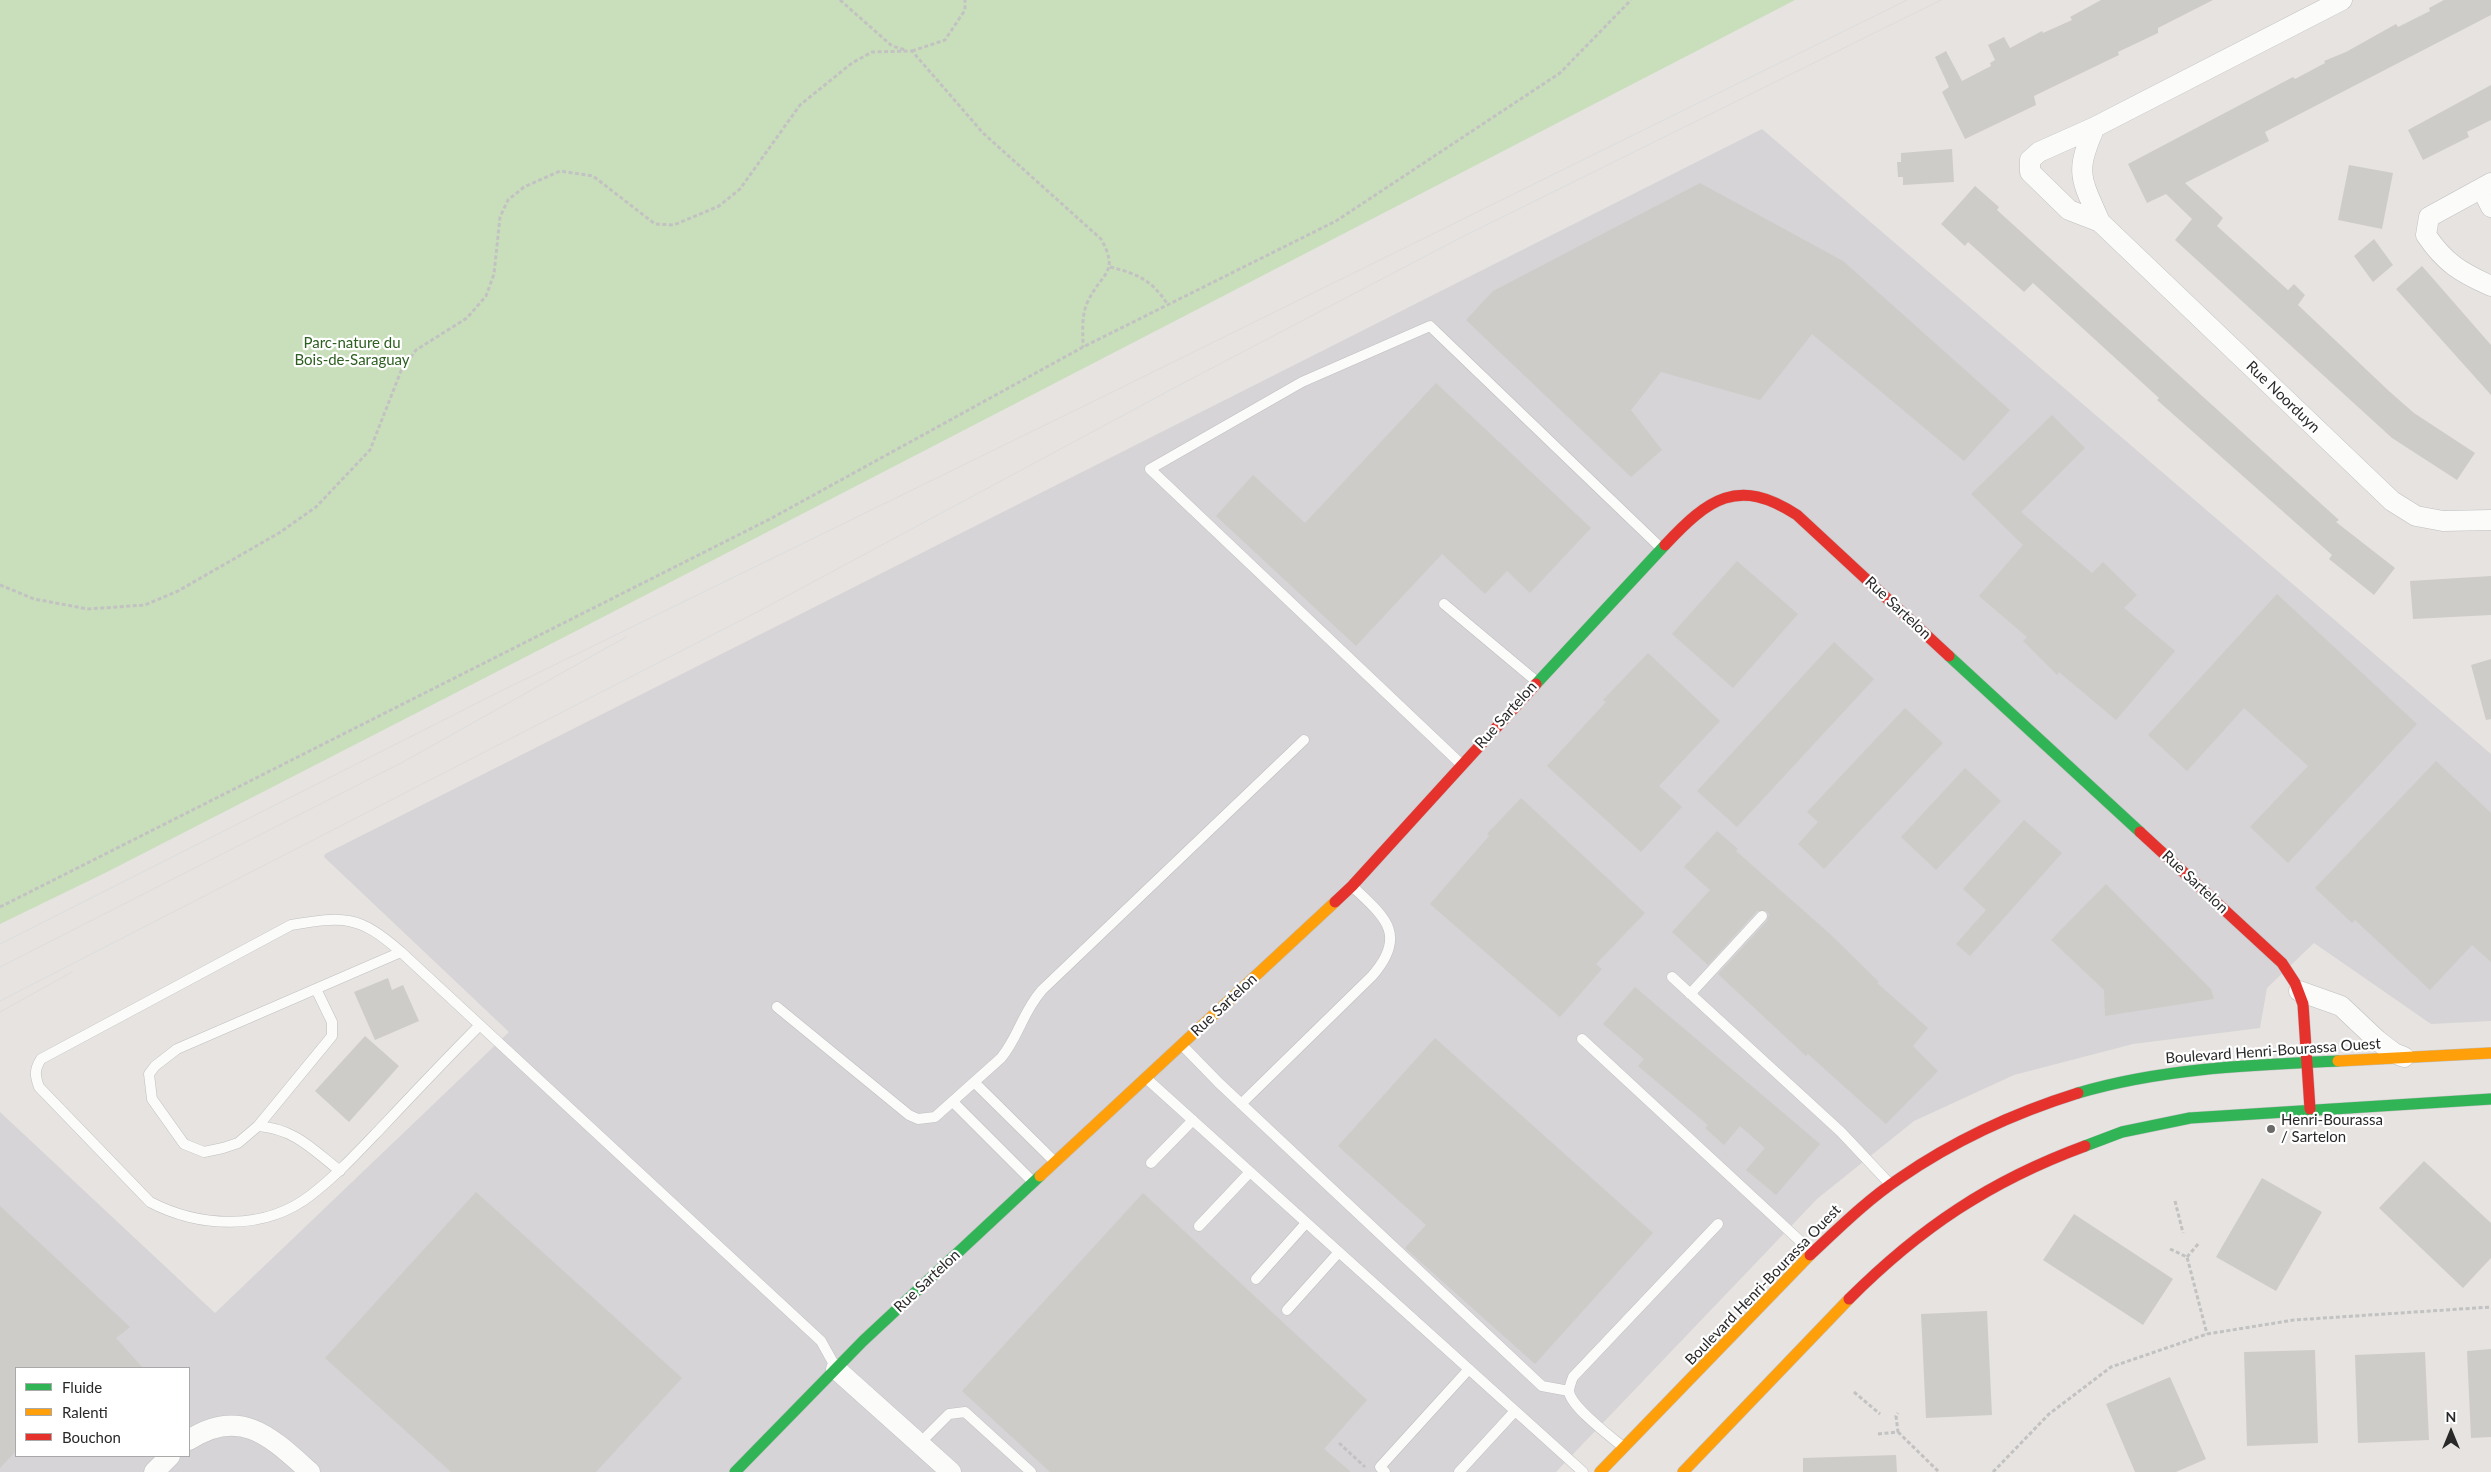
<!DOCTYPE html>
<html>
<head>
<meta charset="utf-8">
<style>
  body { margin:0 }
  #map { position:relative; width:2491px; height:1472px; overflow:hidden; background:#e6e3e0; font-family:Lato,sans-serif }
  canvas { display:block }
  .legend { position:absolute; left:15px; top:1367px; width:175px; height:90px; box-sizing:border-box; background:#fff; border:1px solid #a9a9a9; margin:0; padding:6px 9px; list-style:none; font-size:15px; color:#292929 }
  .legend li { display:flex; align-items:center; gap:10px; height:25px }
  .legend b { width:25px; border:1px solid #a9a9a9 }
  .north { position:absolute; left:2426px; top:1407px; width:50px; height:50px; -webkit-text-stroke:4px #fff; paint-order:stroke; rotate:0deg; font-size:14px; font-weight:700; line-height:20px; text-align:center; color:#292929 }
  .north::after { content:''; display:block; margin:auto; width:18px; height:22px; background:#292929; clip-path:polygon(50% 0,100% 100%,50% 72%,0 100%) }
</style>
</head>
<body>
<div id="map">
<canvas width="2491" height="1472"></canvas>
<ul class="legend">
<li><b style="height:6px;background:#30b455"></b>Fluide</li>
<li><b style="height:6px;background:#ff9f0a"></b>Ralenti</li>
<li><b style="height:6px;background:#e5322d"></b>Bouchon</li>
</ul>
<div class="north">N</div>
</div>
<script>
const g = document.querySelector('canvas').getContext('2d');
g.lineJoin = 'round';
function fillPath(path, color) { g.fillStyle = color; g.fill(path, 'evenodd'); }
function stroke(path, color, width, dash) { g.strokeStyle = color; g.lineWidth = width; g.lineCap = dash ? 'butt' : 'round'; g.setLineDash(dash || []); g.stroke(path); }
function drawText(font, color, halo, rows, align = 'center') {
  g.font = font + ' Lato,sans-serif'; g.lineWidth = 4.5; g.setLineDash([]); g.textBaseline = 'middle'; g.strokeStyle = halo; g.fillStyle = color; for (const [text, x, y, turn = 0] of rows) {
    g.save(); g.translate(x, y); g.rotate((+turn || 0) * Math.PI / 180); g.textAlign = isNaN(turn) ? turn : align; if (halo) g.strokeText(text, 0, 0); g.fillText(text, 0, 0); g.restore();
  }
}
fillPath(new Path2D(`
  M1762,129L2491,754V1021L2431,1024L2314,943L2267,988L2260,1028L2133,1044L2014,1075L1914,1121L1817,1199L1556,1472H0V1112L215,1313L509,1032L324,857L325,854ZM16,1368H189V1456H16Z`), '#d7d4d7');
fillPath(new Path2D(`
  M0,0H1795L576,631L107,872L0,924Z`), '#c9dfbb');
fillPath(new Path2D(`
  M2101,0H2213L2158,28V33L2118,52L2119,55L2034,96L2036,105L1965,139L1942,92L1949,87L1935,57L1946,51L1962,81L1991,66L1990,63L1995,60L1988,45L2004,37L2010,48L2042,31L2043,33L2072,20L2070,17Z
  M2444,0H2491V15L2265,132L2269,141L2185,183L2223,218L2217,226L2288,290L2294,284L2305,295L2298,305L2390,392L2414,413L2475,453L2457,480L2392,438L2175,240L2192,219L2166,194L2147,203L2128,164L2293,77L2295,79L2325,63L2324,61L2346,52L2396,24L2398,27L2430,11L2429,8Z
  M2491,85V120L2467,132L2469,137L2423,160L2408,130Z
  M1952,149L1954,182L1903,185V177H1898L1897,162H1901V153Z
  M2349,165L2393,173L2382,229L2338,220Z
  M1700,183L1843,261L2010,410L1964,461L1812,334L1760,400L1661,372L1631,410L1662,450L1631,477L1466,320L1493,291Z
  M1975,186L1999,207L1997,210L2339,520L2336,522L2395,568L2374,595L2329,559L2332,555L2157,400L2159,398L2033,283L2024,292L1968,242L1965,246L1941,224Z
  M2374,239L2393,265L2373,282L2354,256Z
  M2422,266L2491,345V395L2396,289Z
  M1436,383L1591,528L1530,593L1507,571L1485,594L1442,554L1356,646L1216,516L1253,475L1305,523Z
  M2052,415L2085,448L2021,512L2092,573L2103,562L2137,595L2124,608L2175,651L2116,720L2059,672L2057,675L2023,641L2027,637L1979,596L2023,545L1971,494Z
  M1737,561L1798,614L1733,688L1672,634Z
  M2491,576V615L2413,619L2410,581Z
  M2277,594L2417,724L2288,863L2250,827L2308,766L2244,708L2187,771L2148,735Z
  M1834,642L1874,679L1737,827L1697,791Z
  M1648,653L1720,721L1659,786L1682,807L1641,852L1547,766L1606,702L1603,700Z
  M2491,659V719L2486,720L2471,665Z
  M1905,708L1943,743L1824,869L1798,844L1818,822L1807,812Z
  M2436,761L2491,813V962L2472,945L2430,990L2355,920L2352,923L2315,888Z
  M1965,768L2001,801L1936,870L1901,837Z
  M1521,798L1645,913L1596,964L1602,969L1560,1017L1430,904L1489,836L1487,834Z
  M2024,820L2062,853L1970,956L1956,944L1986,910L1963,889Z
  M1717,831L1738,849L1736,851L1830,934L1879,982L1877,983L1928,1028L1913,1046L1938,1071L1886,1124L1808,1054L1806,1056L1718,974L1767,921L1769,914L1766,911H1757L1708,965L1672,932L1710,890L1684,867Z
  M2106,884L2211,989L2214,999L2105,1016L2104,990L2051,940Z
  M388,978L392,990L403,985L419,1021L375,1040L354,992Z
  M1635,987L1820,1144L1776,1195L1746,1170L1765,1148L1740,1126L1724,1145L1705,1128L1708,1125L1638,1066L1644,1059L1603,1024Z
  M365,1036L399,1066L349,1122L315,1091Z
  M1435,1038L1653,1233L1535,1364L1405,1248L1426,1225L1338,1146Z
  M2424,1161L2491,1223V1258L2463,1288L2379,1208Z
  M2262,1178L2322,1212L2276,1291L2216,1257Z
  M476,1192L682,1378L596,1472H451L325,1358Z
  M1143,1193L1367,1400L1324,1449L1351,1472H1050L962,1391Z
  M0,1206L130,1327L116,1338L143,1368H16V1451L0,1468Z
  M2074,1214L2173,1279L2143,1325L2043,1260Z
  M1987,1311L1992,1415L1926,1418L1921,1314Z
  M2491,1349V1437L2471,1438L2467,1351Z
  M2315,1350L2318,1443L2247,1446L2244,1352Z
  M2425,1352L2429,1440L2358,1443L2355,1355Z
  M2170,1377L2206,1459L2176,1472H2135L2106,1404Z
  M1896,1455L1897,1472H1803V1458Z`), '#ceccc9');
const lane = new Path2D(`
  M1444,604L1536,681
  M1461,764L1150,469L1302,382L1430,326L1661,548
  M1672,977L1841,1132L1890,1184
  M316,989L332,1022V1036L258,1126L238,1143L223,1148L204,1152L184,1144L152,1099L149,1074L155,1066L177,1049L401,952
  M1690,994L1762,916
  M777,1007L909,1115L918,1119L935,1117L1001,1058C1019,1036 1022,1013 1042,990L1304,740
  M479,1026C446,1059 414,1093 382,1127C359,1151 337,1175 311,1195C265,1231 200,1228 150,1202L39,1087C35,1076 34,1070 41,1059L291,925C344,916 359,915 401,952L821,1341L836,1368
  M1582,1039L1812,1252
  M1182,1045L1219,1083L1542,1386L1569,1391
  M1147,1079L1583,1472
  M974,1082L1055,1162
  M953,1102L1032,1181
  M1241,1104L1372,976C1408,935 1385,917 1353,887
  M258,1126C295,1129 312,1149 340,1171
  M1151,1163L1193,1120
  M1199,1226L1250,1172
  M1256,1279L1306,1223
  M1287,1310L1339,1252
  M919,1444L949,1414L965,1412L1031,1472
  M1623,1447C1610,1436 1572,1408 1569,1392C1569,1387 1571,1382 1573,1377L1718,1224
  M1385,1472L1380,1467L1469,1369
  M1459,1472L1515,1411`);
const street = new Path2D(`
  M2342,0L2095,127C2074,173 2081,178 2100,222L2392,501L2416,516L2443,521L2491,520
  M2095,127L2039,152L2030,160V172L2069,210L2100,222
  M2491,183L2429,217L2426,235C2445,263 2460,272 2491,286
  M2482,189L2491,207
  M2299,991L2341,1006L2377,1040L2394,1053L2404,1057
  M836,1369L951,1472
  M189,1440C241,1406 272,1438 310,1472
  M154,1472L170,1456`);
const fast = new Path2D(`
  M1949,656L2140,832
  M1536,684L1665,545
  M2078,1093C2163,1068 2251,1065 2338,1061
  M2085,1146L2122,1132L2190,1118L2491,1099
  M735,1472L863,1341L1040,1176`);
const slow = new Path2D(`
  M2338,1061L2491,1053
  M1040,1176L1335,902
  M1600,1472L1810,1255
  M1683,1472L1849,1299`);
const jam = new Path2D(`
  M1665,545C1708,499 1738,476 1797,515L1949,656
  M2140,832L2282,963L2295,983L2303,1004L2310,1109
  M1335,902L1352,886L1536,684
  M1810,1255C1839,1228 1867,1200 1900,1178C1955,1140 2014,1113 2078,1093
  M1849,1299C1920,1228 1990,1181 2085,1146`);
stroke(lane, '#c0bfc0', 11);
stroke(street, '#c0bfc0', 21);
stroke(fast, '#c0bfc0', 12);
stroke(slow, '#c0bfc0', 12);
stroke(jam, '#c0bfc0', 12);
stroke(new Path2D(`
  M840,0L892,46L906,50
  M912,51L945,40L965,10V0
  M1110,267C1138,274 1152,280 1168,305
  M0,585L34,599L88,609L145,605L178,591L279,533L316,507L370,450L401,371L416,350L467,318L486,296L494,274L500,217L508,200L524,187L560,171L593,176L655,224L674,225L719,206L740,189L800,105L852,63L872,52L912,51L983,133L1101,239C1120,273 1102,272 1088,301C1081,315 1083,332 1083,347
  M0,907L770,519L1083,347L1336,221L1560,73L1631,0
  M2175,1201L2183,1233
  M2170,1249L2187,1257L2207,1334
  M2187,1257L2199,1243
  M1854,1392L1880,1414
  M1898,1432L1939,1472
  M1878,1434L1898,1432L1896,1416L1898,1413
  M1339,1443L1365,1467
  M1993,1472L2049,1414L2111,1367L2207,1334L2294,1320L2491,1307`), '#c3c2c2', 3, [4, 2.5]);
stroke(lane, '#fbfbfa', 10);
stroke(street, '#fbfbfa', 20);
stroke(fast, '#30b455', 11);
stroke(slow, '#ff9f0a', 11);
stroke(jam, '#e5322d', 11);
stroke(new Path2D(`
  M0,944L499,692L1086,405L1907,0
  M0,967L403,762L626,637
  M0,1001L759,611L1174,388L1460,238L1941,0
  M0,1012L72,972`), '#ddddde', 1);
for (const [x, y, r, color] of [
  [2271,1129,5,"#6b6a69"]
]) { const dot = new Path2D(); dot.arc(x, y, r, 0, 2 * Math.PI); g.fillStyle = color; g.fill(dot); stroke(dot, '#fff', 2); }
drawText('15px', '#2d5f20', '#fff', [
  ["Parc-nature du",352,343],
  ["Bois-de-Saraguay",352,360]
]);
drawText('15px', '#292929', '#fff', [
  ["Rue Noorduyn",2283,397,44],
  ["Rue Sartelon",1898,608,43],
  ["Rue Sartelon",1506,715,-48],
  ["Rue Sartelon",2195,882,43],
  ["Rue Sartelon",1224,1005,-43],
  ["Boulevard Henri-Bourassa Ouest",2273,1051,-4],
  ["Rue Sartelon",927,1281,-43],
  ["Boulevard Henri-Bourassa Ouest",1763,1285,-46]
]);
drawText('15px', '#292929', '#fff', [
  ["Henri-Bourassa",2281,1120],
  ["/ Sartelon",2281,1137]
], 'left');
</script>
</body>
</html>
